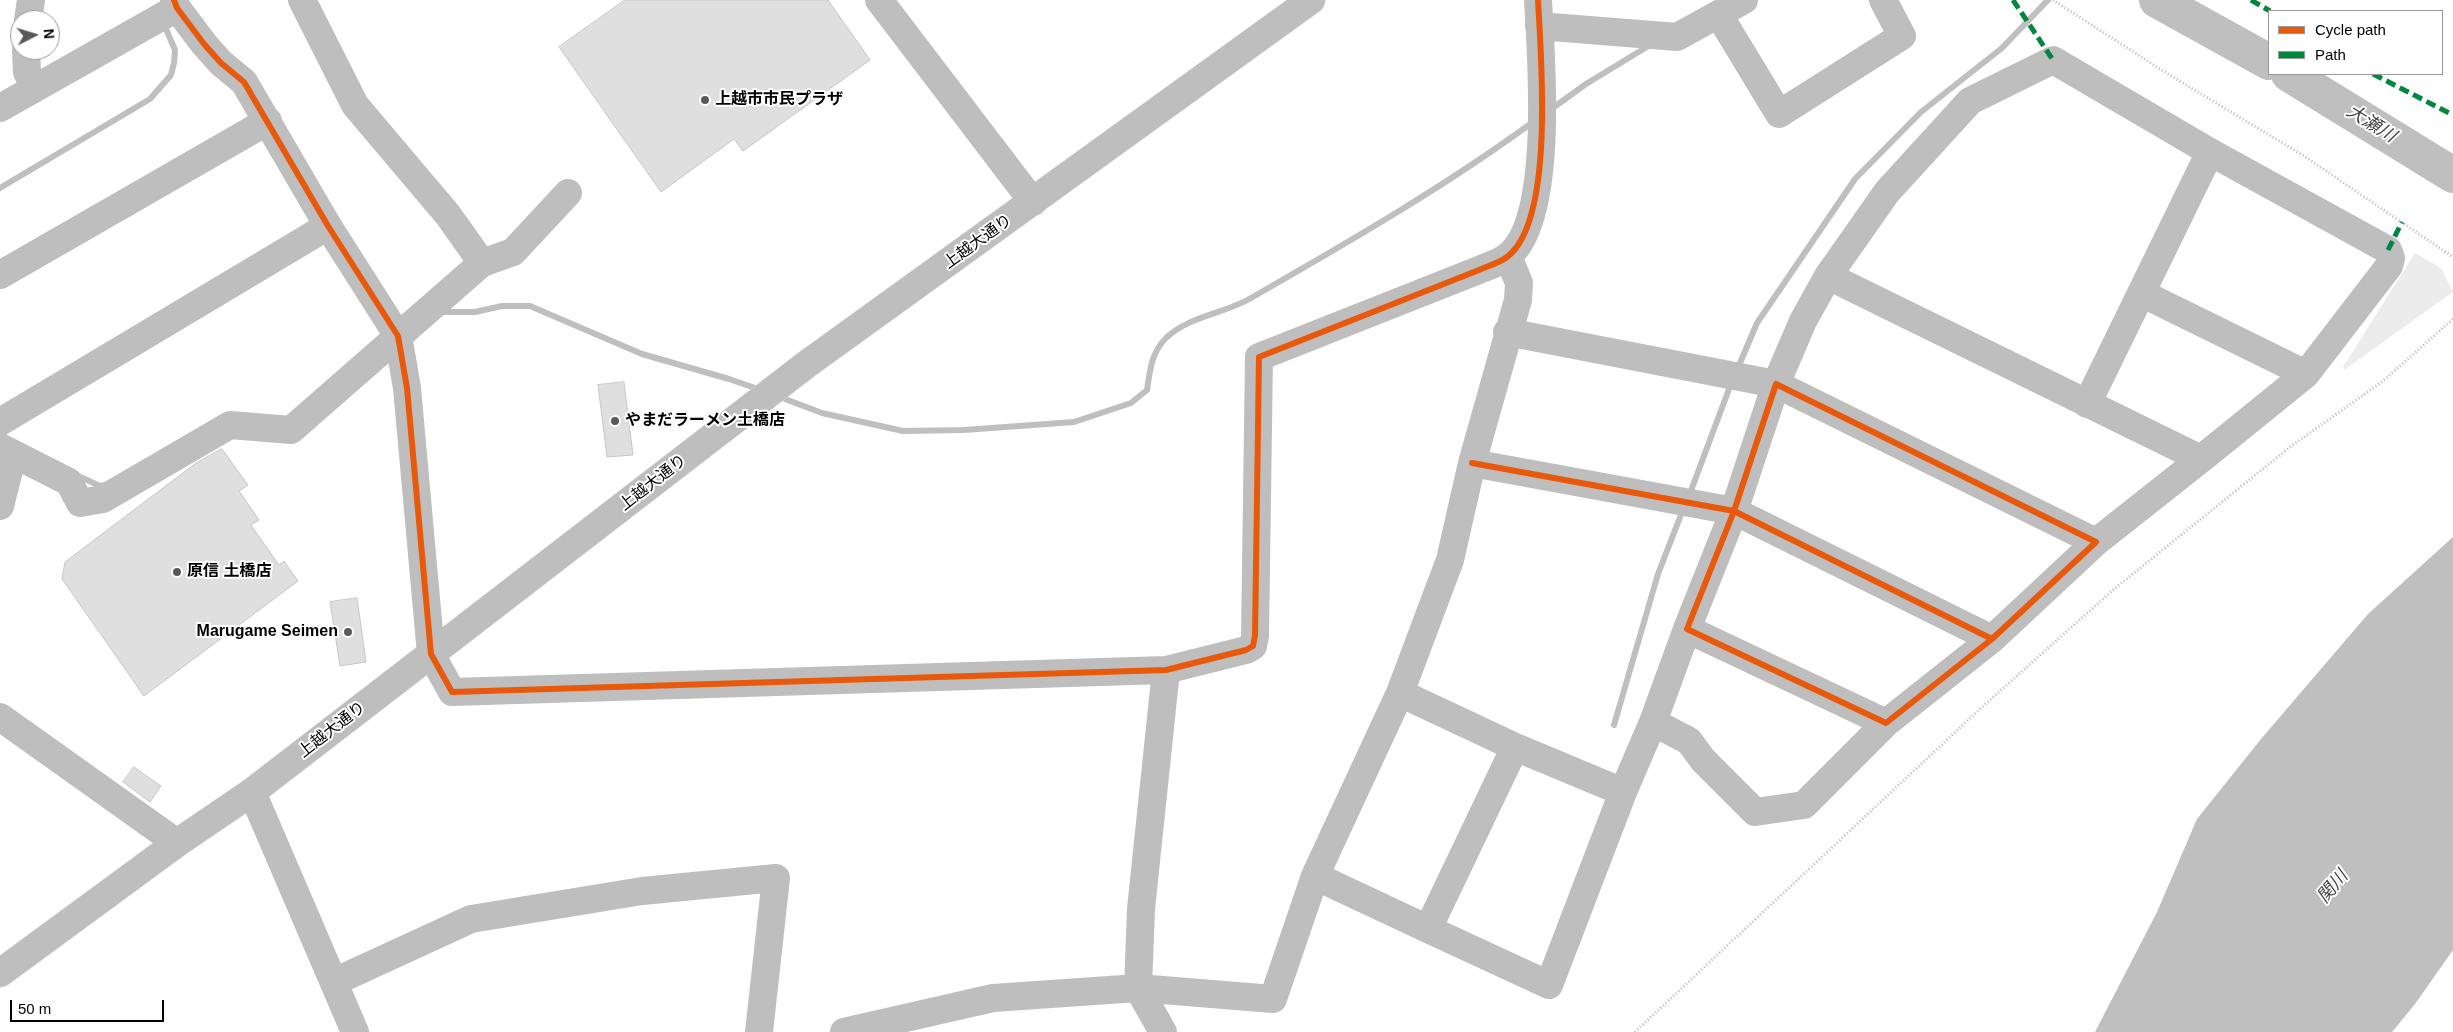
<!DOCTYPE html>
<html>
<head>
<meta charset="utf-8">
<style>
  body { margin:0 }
  #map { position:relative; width:2453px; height:1032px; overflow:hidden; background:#fff; font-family:Helvetica,sans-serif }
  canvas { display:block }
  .legend { position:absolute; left:2268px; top:10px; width:175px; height:65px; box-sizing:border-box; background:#fff; border:1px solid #999; margin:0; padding:6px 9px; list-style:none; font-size:15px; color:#000 }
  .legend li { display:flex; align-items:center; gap:10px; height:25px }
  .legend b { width:25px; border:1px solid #999 }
  .north { position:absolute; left:10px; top:10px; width:50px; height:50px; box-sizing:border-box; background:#fff; border:1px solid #999; border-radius:50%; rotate:85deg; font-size:14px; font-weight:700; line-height:20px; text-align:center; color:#000 }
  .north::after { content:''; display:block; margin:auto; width:18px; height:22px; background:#595959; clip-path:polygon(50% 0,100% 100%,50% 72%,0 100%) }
  .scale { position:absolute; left:10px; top:1000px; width:154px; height:22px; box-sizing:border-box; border:2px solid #000; border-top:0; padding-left:6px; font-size:15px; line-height:18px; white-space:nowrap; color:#000; -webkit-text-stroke:4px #fff; paint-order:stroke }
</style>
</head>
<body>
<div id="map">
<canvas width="2453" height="1032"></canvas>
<ul class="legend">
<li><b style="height:6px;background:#e8590c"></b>Cycle path</li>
<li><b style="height:6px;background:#00873e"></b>Path</li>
</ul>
<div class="north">N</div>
<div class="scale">50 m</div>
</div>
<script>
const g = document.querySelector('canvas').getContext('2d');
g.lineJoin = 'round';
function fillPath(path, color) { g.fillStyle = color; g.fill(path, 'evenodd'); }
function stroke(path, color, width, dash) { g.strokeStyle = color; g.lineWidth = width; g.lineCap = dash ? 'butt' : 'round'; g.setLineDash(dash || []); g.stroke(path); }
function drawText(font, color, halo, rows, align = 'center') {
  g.font = font + ' Helvetica,"Noto Sans JP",sans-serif'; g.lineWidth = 4; g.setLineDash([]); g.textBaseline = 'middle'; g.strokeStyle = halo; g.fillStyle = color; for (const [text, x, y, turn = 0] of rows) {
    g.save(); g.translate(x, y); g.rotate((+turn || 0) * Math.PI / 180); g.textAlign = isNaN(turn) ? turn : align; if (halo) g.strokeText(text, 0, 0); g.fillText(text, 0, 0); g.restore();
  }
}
fillPath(new Path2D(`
  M2415,253L2441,268L2453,292L2344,370L2343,367Z`), '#ececec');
fillPath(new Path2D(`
  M2453,537V950L2415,1004L2392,1032H2095L2157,912L2197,819L2261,739L2368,614Z`), '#bfbfbf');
stroke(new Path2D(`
  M1550,110L1586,84L1650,45
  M0,188L150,99L171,75L174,63L175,50L163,22
  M439,312H475L502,306H530L642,354L729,379L761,390
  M1737,370L1757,323L1855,179L1921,112L2002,48L2048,0
  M777,396L822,413L903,431L964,430L1074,422L1131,403L1147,390C1150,371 1151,353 1166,338C1189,316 1224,314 1251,298C1347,243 1444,187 1533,122
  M76,475L100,486L106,485
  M1689,496L1732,381
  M1614,725L1658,574L1684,507`), '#bfbfbf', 6);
stroke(new Path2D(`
  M2157,0L2269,62
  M2289,74L2453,175`), '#bfbfbf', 36);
const building = new Path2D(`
  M625,0H828L870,60L743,151L734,139L661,192L559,47Z
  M624,382L633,455L607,457L598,385Z
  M222,449L248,485L239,491L259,520L251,525L279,565L284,561L298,581L144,696L62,579L65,562L196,463Z
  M357,598L366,662L340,666L330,602Z
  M134,767L161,786L150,802L123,782Z`);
fillPath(building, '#dfdfdf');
stroke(building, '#c7c7c7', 1);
const major = new Path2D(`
  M0,973L177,843L252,792L807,364L1311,0`);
stroke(major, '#dbdbdb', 29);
stroke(new Path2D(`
  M2053,0L2163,71L2304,156L2453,257
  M1635,1032L1981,708L2113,590L2290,447L2383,381L2453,319`), '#b9b9b9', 3, [1, 2.5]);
stroke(new Path2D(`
  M174,0L177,8L204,44L221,63L244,82L328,226L398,336L407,388L431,654L452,692L1166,670L1246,650L1253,646L1255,636L1259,357L1479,270C1488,266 1499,263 1507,257C1555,221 1541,57 1538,0
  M879,0L1033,202
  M1719,15L1779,114L1902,36L1883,0
  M28,20L31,0
  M1539,26L1677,37L1744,0
  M26,50L27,72L34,87
  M0,108L177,8
  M1508,256L1519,283L1518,300L1472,463L1450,560L1400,693L1515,747L1428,929L1549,985L1623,792L1515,747
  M482,263L513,252L568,193
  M0,275L268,121
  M1828,276L1887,192L1970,101L2053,60L2210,152L2388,250L2391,258L2389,266L2306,374L2201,459
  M2141,293L2306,374
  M1507,332L1776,384L1803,321L1828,276L2201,459L2096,542
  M2087,404L2210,152
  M0,422L328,226
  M0,447L69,482L80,503L103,499L230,425L291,430L482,263L448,215L355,105L302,0
  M1472,463L1734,511L1687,629L1886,723L1992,639L2096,542L1776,384L1734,511L1992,639
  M0,506L13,454
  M1400,693L1315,876L1428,929
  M0,717L177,843
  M1653,722L1689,741L1703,760L1755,812L1804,805L1886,723
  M252,792L355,1032
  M1623,792L1653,722L1687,629
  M334,982L471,919L642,891L776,878L759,1032
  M844,1032L993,998L1138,988L1273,999L1315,876
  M1163,1032L1138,988L1141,909L1166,670`), '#bebebe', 28);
stroke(major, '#bebebe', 28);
stroke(new Path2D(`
  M2013,0L2053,60
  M2251,0L2270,11
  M2373,74L2453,115
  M2388,250L2402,222`), '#00873e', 5, [10, 5]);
stroke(new Path2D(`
  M174,0L177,8L204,44L221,63L244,82L328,226L398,336L407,388L431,654L452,692L1166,670L1246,650L1253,646L1255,636L1259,357L1479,270C1488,266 1499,263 1507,257C1555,221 1541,57 1538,0
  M1472,463L1734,511L1687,629L1886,723L1992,639L2096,542L1776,384L1734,511L1992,639`), '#e8590c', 6);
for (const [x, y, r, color] of [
  [705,100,5,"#595959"],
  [615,421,5,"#595959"],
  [177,572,5,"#595959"],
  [348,632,5,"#595959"]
]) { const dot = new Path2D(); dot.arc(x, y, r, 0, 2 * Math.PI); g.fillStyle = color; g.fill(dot); stroke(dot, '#fff', 2); }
drawText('bold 16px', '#000', '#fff', [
  ["上越市市民プラザ",715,100],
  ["やまだラーメン土橋店",625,421],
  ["原信 土橋店",187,572],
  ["Marugame Seimen",338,632,"right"]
], 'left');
drawText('16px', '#000', '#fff', [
  ["上越大通り",978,242,-36],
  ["上越大通り",653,483,-38],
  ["上越大通り",332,730,-38]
]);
drawText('italic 18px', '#444', '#fff', [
  ["大瀬川",2371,124,32],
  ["関川",2333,887,-50]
]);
</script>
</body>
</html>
